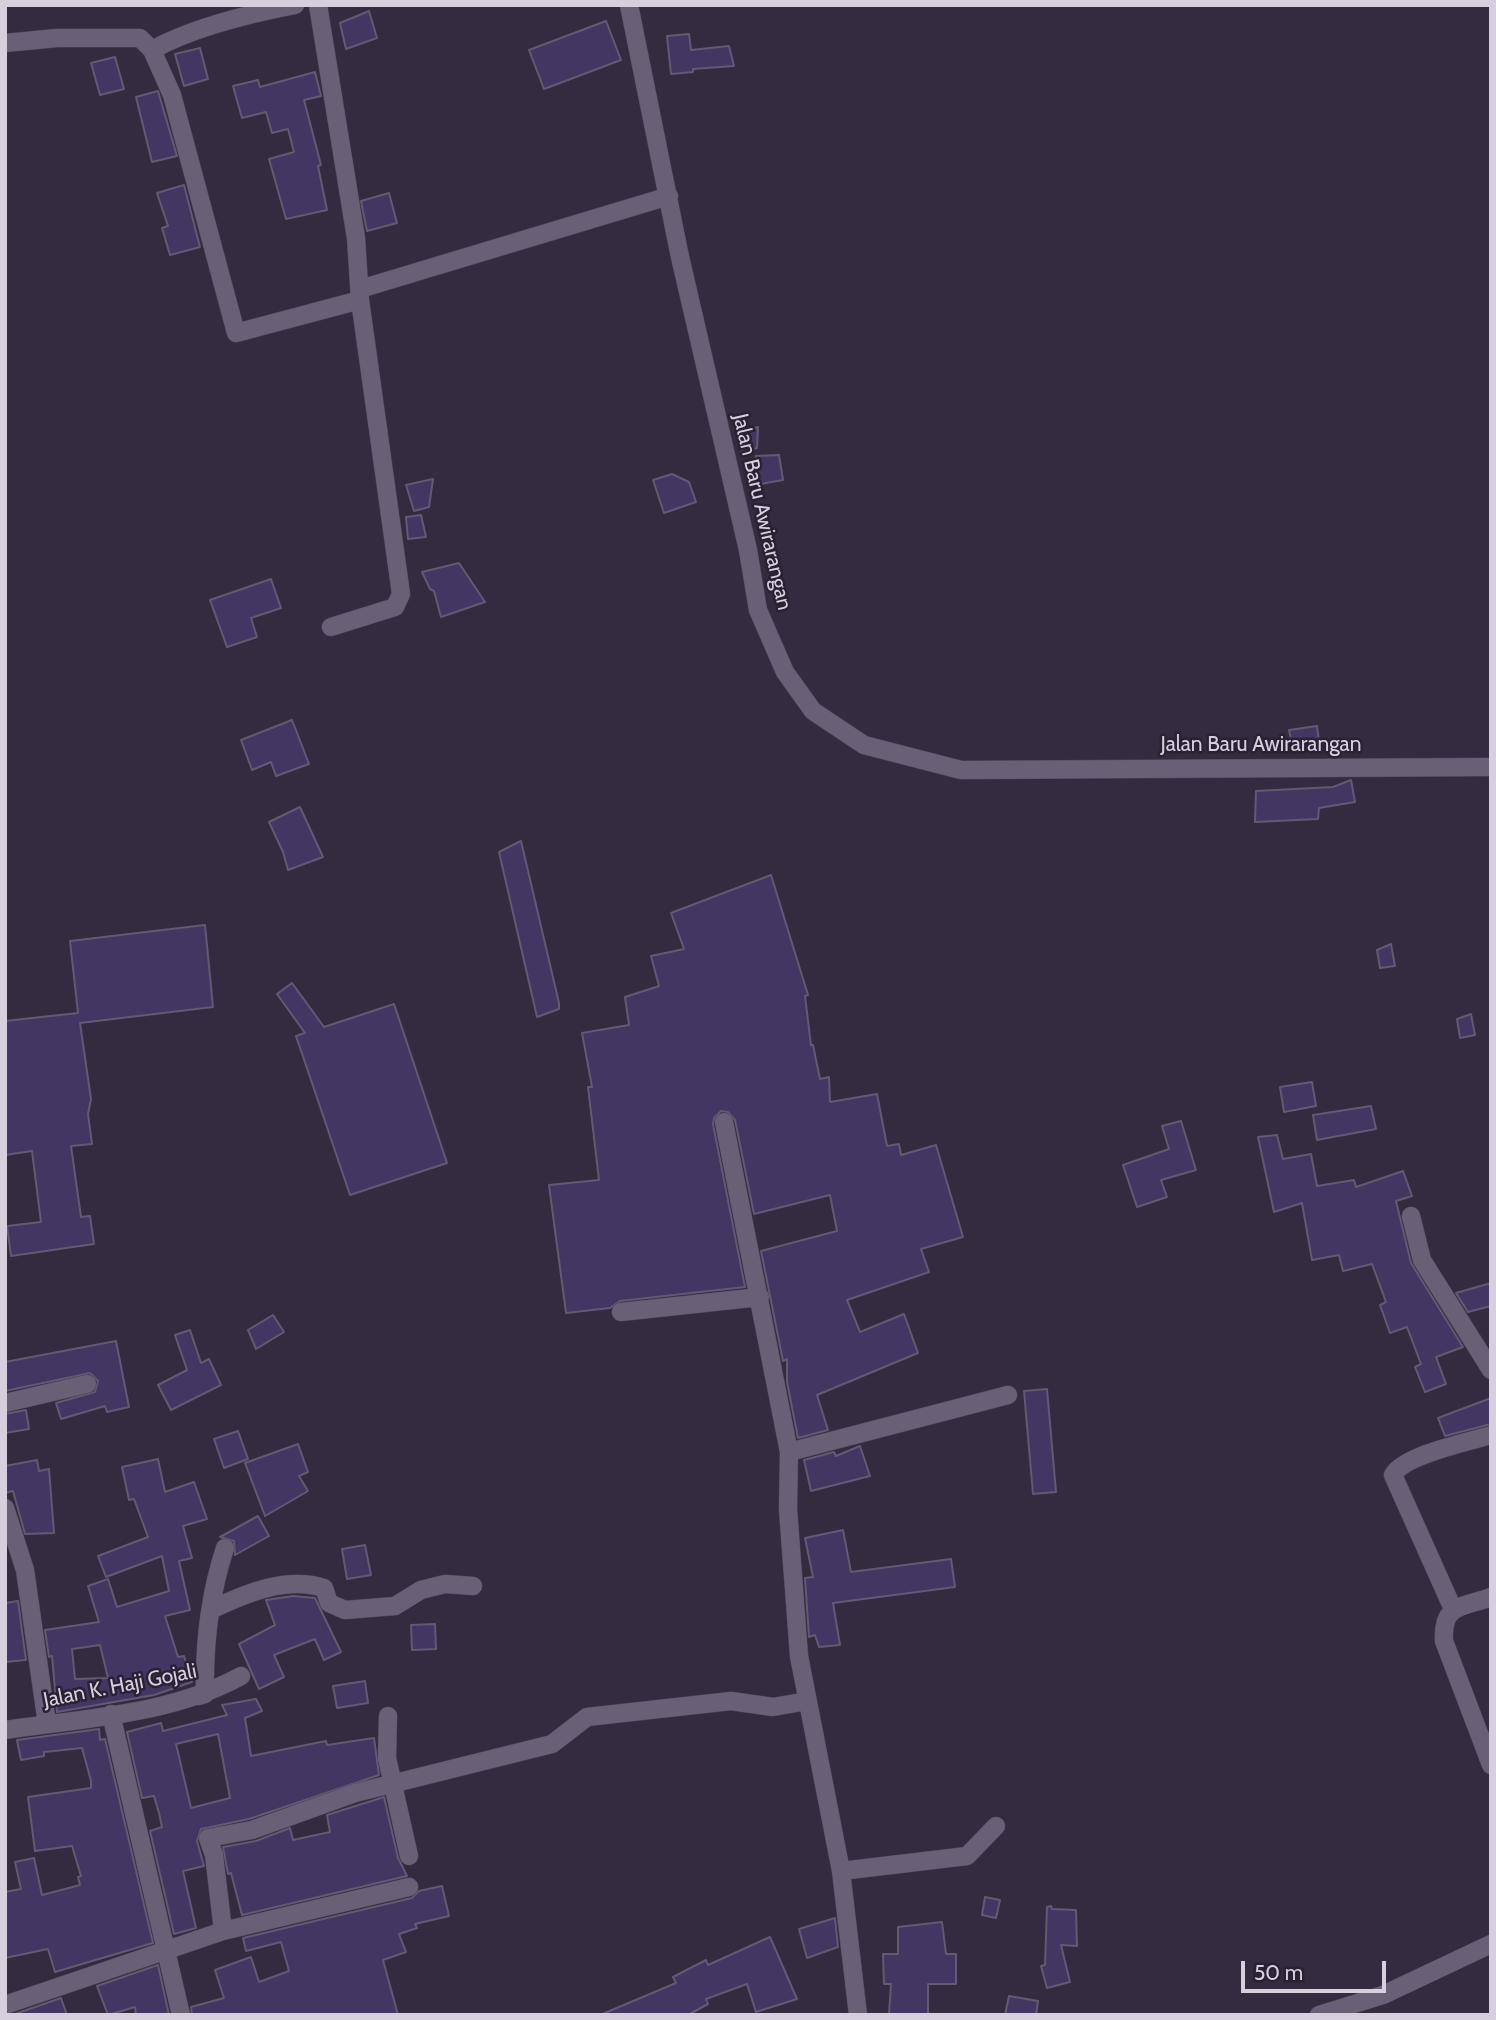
<!DOCTYPE html>
<html>
<head>
<meta charset="utf-8">
<style>
  body { margin:0 }
  #map { position:relative; width:1496px; height:2020px; overflow:hidden; background:#342b40; font-family:Cabin,sans-serif }
  canvas { display:block }
  .frame { position:absolute; inset:0; border:7px solid #d6d0de; pointer-events:none }
  .scale { position:absolute; left:1241px; top:1961px; width:145px; height:32px; box-sizing:border-box; border:4px solid #d6d0de; border-top:0; padding-left:9px; font-size:21px; line-height:24px; white-space:nowrap; color:#d6d0de; -webkit-text-stroke:5px #2a2135; paint-order:stroke }
</style>
</head>
<body>
<div id="map">
<canvas width="1496" height="2020"></canvas>
<div class="frame"></div>
<div class="scale">50 m</div>
</div>
<script>
const g = document.querySelector('canvas').getContext('2d');
g.lineJoin = 'round';
function fillPath(path, color) { g.fillStyle = color; g.fill(path, 'evenodd'); }
function stroke(path, color, width, dash) { g.strokeStyle = color; g.lineWidth = width; g.lineCap = dash ? 'butt' : 'round'; g.setLineDash(dash || []); g.stroke(path); }
function drawText(font, color, halo, rows, align = 'center') {
  g.font = font + ' Cabin,sans-serif'; g.lineWidth = 5; g.setLineDash([]); g.textBaseline = 'middle'; g.strokeStyle = halo; g.fillStyle = color; for (const [text, x, y, turn = 0] of rows) {
    g.save(); g.translate(x, y); g.rotate((+turn || 0) * Math.PI / 180); g.textAlign = isNaN(turn) ? turn : align; if (halo) g.strokeText(text, 0, 0); g.fillText(text, 0, 0); g.restore();
  }
}
const building = new Path2D(`
  M369,11L377,38L346,49L340,23Z
  M606,21L621,60L544,89L529,50Z
  M689,34L691,50L729,46L734,66L693,69V72L671,74L667,36Z
  M200,48L208,79L184,86L175,54Z
  M115,57L124,89L100,95L91,63Z
  M315,72L321,96L304,100L321,165L318,166L327,210L286,219L269,159L294,152L288,129L272,133L266,112L242,118L233,86L258,80L260,87Z
  M158,91L177,156L152,162L136,97Z
  M184,185L200,247L170,255L162,228L168,226L157,193Z
  M389,193L397,223L367,231L361,201Z
  M758,427L757,448L741,452L739,432Z
  M779,455L783,480L749,486L756,456Z
  M672,474L689,482L696,502L664,513L653,480Z
  M433,479L429,507L414,511L406,485Z
  M421,515L426,537L408,539L406,517Z
  M459,563L485,602L441,617L434,591L430,589L422,572Z
  M271,579L281,608L251,618L257,637L227,647L210,600Z
  M292,720L309,764L276,776L271,762L252,770L241,740Z
  M1317,726L1319,741L1292,745L1289,730Z
  M1351,780L1355,802L1319,808L1318,819L1255,822L1256,791L1333,787Z
  M300,807L323,857L288,870L283,852L269,822Z
  M521,841L559,1003V1009L537,1017L499,852Z
  M771,875L808,995L805,996L811,1045H813L820,1079L829,1077L830,1102L877,1094L887,1146L899,1144L901,1155L936,1145L963,1237L921,1249L929,1272L847,1300L860,1332L904,1314L918,1353L817,1395L828,1430L798,1438L787,1382V1359L783,1361L761,1251L837,1231L830,1195L754,1214L735,1120L728,1112L721,1111L714,1118L713,1124L745,1287L620,1301L610,1308L566,1313L549,1185L599,1180L588,1087H592L582,1033L629,1025L625,997L659,986L651,956L684,949L671,913Z
  M205,925L213,1007L80,1023L91,1099L88,1114L92,1144L71,1146L81,1217L90,1216L94,1244L11,1256L7,1226L41,1222L32,1151L5,1155V1021L78,1013L70,941Z
  M1391,944L1395,966L1380,968L1377,950Z
  M292,983L324,1027L394,1004L447,1163L350,1195L296,1036L305,1033L277,994Z
  M1471,1014L1475,1035L1460,1038L1457,1019Z
  M1312,1082L1316,1106L1284,1112L1280,1087Z
  M1371,1106L1376,1129L1317,1140L1313,1115Z
  M1181,1121L1196,1170L1161,1180L1167,1197L1137,1207L1123,1165L1169,1149L1162,1126Z
  M1277,1135L1283,1159L1311,1154L1317,1186L1354,1180L1356,1187L1403,1171L1412,1196L1396,1201L1411,1263L1463,1347L1436,1357L1446,1384L1425,1392L1415,1367L1421,1364L1407,1327L1390,1333L1380,1305L1386,1302L1372,1264L1343,1271L1339,1255L1312,1260L1302,1203L1274,1212L1258,1137Z
  M1491,1283V1306L1468,1312L1456,1293Z
  M273,1315L284,1332L256,1349L248,1330Z
  M190,1330L201,1363L209,1359L221,1385L171,1410L158,1385L187,1370L175,1335Z
  M116,1341L129,1407L107,1412L105,1406L61,1419L56,1403L95,1392L98,1381L90,1373L5,1391V1362Z
  M1047,1389L1056,1492L1033,1494L1024,1391Z
  M1491,1398V1424L1445,1436L1438,1418Z
  M26,1410L29,1429L5,1433V1414Z
  M238,1431L248,1459L224,1468L214,1439Z
  M298,1444L308,1472L299,1476L308,1491L265,1516L245,1463Z
  M860,1446L870,1476L811,1491L804,1460L834,1452L836,1456Z
  M158,1459L165,1492L194,1482L207,1519L183,1526L192,1558L179,1561L190,1610L165,1616L178,1657L184,1656L192,1682L154,1695L57,1712L52,1656L49,1657L45,1630L99,1622L88,1586L108,1579L117,1607L169,1591L162,1556L106,1577L98,1556L148,1537L134,1499L129,1500L122,1467ZM100,1645L108,1678L75,1679L72,1649Z
  M37,1460L39,1471L49,1469L54,1533L25,1534L13,1491L5,1493V1466Z
  M258,1516L269,1536L235,1555L234,1541L220,1537Z
  M843,1530L851,1572L951,1559L955,1587L833,1603L840,1645L819,1647L815,1635L809,1637L805,1578L813,1577L805,1538Z
  M365,1545L371,1575L347,1579L342,1549Z
  M293,1596L315,1598L341,1652L324,1660L315,1639L274,1655L284,1677L259,1689L239,1644L275,1625L266,1600Z
  M18,1601L26,1660L5,1662V1603Z
  M435,1624L436,1649L412,1650L411,1625Z
  M365,1681L368,1703L337,1708L333,1686Z
  M256,1699L262,1711L245,1718L251,1756L326,1741L327,1745L374,1738L379,1775L249,1819L201,1829L197,1841L204,1866L183,1871L196,1928L174,1934L150,1831L162,1827L159,1813L154,1796L142,1798L127,1732L161,1723L163,1731L227,1715L222,1705ZM218,1734L230,1798L191,1808L176,1744Z
  M99,1729L100,1740L105,1739L153,1943L55,1972L48,1949L5,1958V1892L21,1889L15,1862L34,1858L42,1895L80,1885L78,1877L81,1876L72,1846L35,1851L28,1797L91,1788V1781L82,1748L44,1752V1756L21,1760L17,1740Z
  M384,1797L398,1858L407,1876L242,1915L231,1873L228,1874L223,1847L256,1841L290,1828L293,1840L330,1832L327,1815Z
  M442,1886L449,1916L415,1924L417,1928L399,1934L406,1952L383,1960L398,2015H192L191,2007L224,1998L215,1970L251,1957L259,1982L289,1971L281,1942L246,1951L243,1938L412,1898L419,1891Z
  M985,1897L1000,1900L996,1918L982,1915Z
  M1051,1906L1052,1909L1076,1910L1077,1946L1061,1945L1070,1982L1047,1988L1041,1966L1045,1965L1047,1907Z
  M835,1918L838,1947L807,1958L799,1929Z
  M942,1922L946,1954H956V1984H928V2014H889L891,1984H884L883,1954H898V1927Z
  M770,1937L797,1999L756,2012L747,1984L706,1999L708,2004L688,2015H600L676,1983L673,1977L706,1960L708,1965Z
  M158,1965L169,2015H136L135,2007L108,2015L97,1986Z
  M1009,1996L1038,2001L1036,2015H1005Z
  M61,1998L67,2015H12Z`);
fillPath(building, '#443662');
stroke(building, '#605a72', 2);
const minor = new Path2D(`
  M318,5L356,238L360,300L401,594L395,607L331,627
  M629,5L680,257L748,550L758,610L785,672L813,711L864,745L961,770L1491,767
  M5,43L57,38H140L152,50C194,27 248,14 295,5
  M152,50L172,95L236,333L360,300
  M360,289L669,196
  M724,1122L789,1452L788,1509L799,1656L841,1871L858,2015
  M1411,1216L1422,1260L1491,1370
  M621,1312L760,1297
  M5,1403L87,1384
  M789,1452L1008,1395
  M5,1508L25,1570L47,1724
  M1491,1597C1462,1608 1442,1603 1444,1641L1491,1765
  M213,1609C246,1593 287,1576 324,1588L329,1603L345,1610L395,1606L421,1590L445,1584L473,1586
  M1453,1609L1393,1475C1404,1455 1468,1442 1491,1435
  M198,1696L205,1694C204,1646 210,1594 225,1548
  M111,1714L181,2015
  M388,1716L387,1758L409,1856
  M5,1730C84,1718 170,1715 241,1676
  M841,1871L967,1856L996,1826
  M223,1931L409,1887
  M5,2005L223,1931L214,1855L208,1838L252,1830L355,1793L552,1744L587,1717L731,1701L773,1707L807,1701
  M1319,2015L1383,1995L1491,1944`);
stroke(minor, '#50485a', 19);
stroke(minor, '#695f77', 18);
drawText('21px', '#d6d0de', '#2a2135', [
  ["Jalan Baru Awirarangan",762,512,77],
  ["Jalan Baru Awirarangan",1261,745],
  ["Jalan K. Haji Gojali",120,1686,-11]
]);
</script>
</body>
</html>
